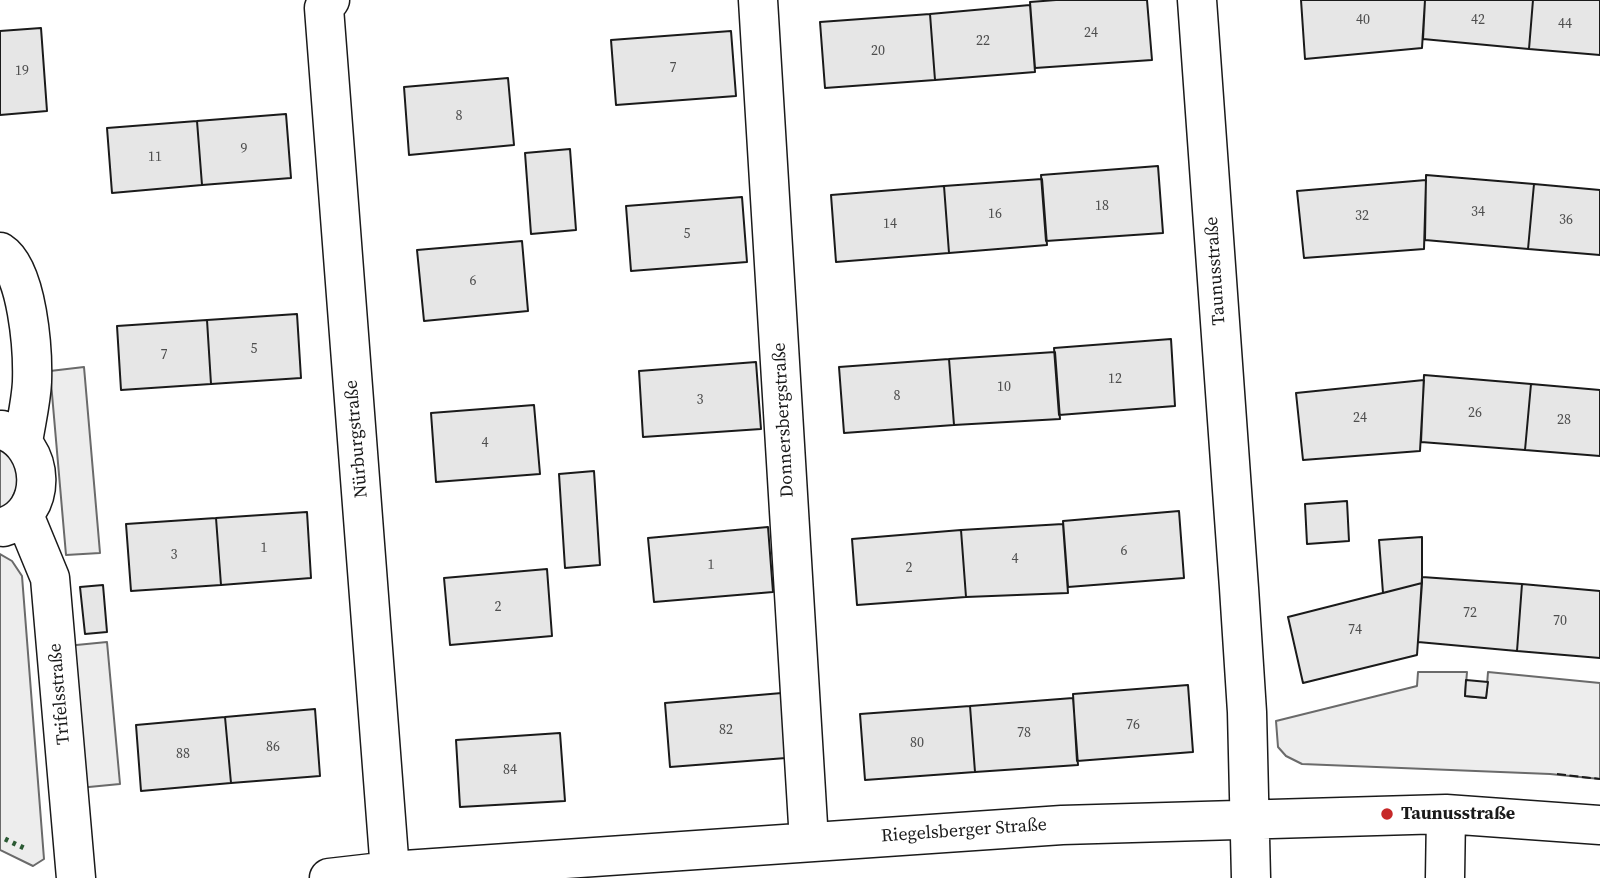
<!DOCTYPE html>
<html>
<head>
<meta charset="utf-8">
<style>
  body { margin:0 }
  canvas { display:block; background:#fff }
</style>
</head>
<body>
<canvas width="1600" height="878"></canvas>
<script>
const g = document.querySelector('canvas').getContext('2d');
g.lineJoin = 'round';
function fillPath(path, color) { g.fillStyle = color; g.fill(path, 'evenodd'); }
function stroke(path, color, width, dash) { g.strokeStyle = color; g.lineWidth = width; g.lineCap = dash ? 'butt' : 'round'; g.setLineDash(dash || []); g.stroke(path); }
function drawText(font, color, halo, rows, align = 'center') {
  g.font = font + ' "Source Serif 4",serif'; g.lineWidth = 5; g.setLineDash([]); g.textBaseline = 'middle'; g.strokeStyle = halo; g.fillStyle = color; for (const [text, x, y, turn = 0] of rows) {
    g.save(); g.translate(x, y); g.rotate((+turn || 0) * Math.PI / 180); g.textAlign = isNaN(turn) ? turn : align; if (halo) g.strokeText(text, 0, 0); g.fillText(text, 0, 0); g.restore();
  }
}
const built = new Path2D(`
  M84,367L100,553L66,555L50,371Z
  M0,446L9,450L22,477L9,505L0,509Z
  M0,554L12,561L22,576L44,859L33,866L0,850Z
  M107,642L120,784L68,789L56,647Z
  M1418,672H1467L1465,696L1486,698L1488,672L1600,683V779L1550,774L1302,764L1286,756L1278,747L1276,721L1417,686Z`);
fillPath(built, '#ededed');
stroke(built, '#6a6a6a', 2);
const building = new Path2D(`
  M1056,0H1147L1152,60L1035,68L1030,2Z
  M1301,0H1425L1422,48L1305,59Z
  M1425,0H1533L1529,49L1423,39Z
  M1533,0H1600V55L1529,49Z
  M1030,5L1035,72L935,80L930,14Z
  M930,14L935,80L825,88L820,22Z
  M41,28L47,111L0,115V31Z
  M731,31L736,96L616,105L611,40Z
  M508,78L514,145L409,155L404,87Z
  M286,114L291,178L202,185L197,121Z
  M197,121L202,185L112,193L107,128Z
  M570,149L576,230L531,234L525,153Z
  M1158,166L1163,233L1046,241L1041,175Z
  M1426,175L1534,184L1528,249L1425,240Z
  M1042,179L1047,245L949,253L944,186Z
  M1426,180L1424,249L1304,258L1297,191Z
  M1534,184L1600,190V255L1528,249Z
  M944,186L949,253L836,262L831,195Z
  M742,197L747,262L631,271L626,206Z
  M522,241L528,311L424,321L417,250Z
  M297,314L301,378L211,384L207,320Z
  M207,320L211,384L121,390L117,326Z
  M1171,339L1175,406L1059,415L1054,348Z
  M1055,352L1060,419L954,425L949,359Z
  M949,359L954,425L844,433L839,367Z
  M756,362L761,429L643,437L639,371Z
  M1424,375L1531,384L1525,450L1421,442Z
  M1424,380L1420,451L1303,460L1296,393Z
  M1531,384L1600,390V456L1525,450Z
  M534,405L540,474L436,482L431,413Z
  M594,471L600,565L565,568L559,474Z
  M1347,501L1349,541L1307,544L1305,504Z
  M1179,511L1184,578L1068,587L1063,521Z
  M307,512L311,578L221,585L216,518Z
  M216,518L221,585L131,591L126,524Z
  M1063,524L1068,593L966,597L961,530Z
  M768,527L773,592L654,602L648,538Z
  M961,530L966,597L857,605L852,539Z
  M1422,537V583L1383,593L1379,540Z
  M547,569L552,636L450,645L444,578Z
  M1422,577L1522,584L1517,651L1418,642Z
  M1422,583L1417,655L1303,683L1288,617Z
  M1522,584L1600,591V658L1517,651Z
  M103,585L107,632L85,634L80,587Z
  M1466,680L1488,682L1486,698L1465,696Z
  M1188,685L1193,752L1077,761L1073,694Z
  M782,693L786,758L670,767L665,703Z
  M1073,698L1078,765L975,772L970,706Z
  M970,706L975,772L865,780L860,714Z
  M315,709L320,776L231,783L225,717Z
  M225,717L231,783L141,791L136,725Z
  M560,733L565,801L460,807L456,740Z`);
fillPath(building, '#e6e6e6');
stroke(building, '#1a1a1a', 2);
const minor = new Path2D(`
  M330,0L324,8L390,871
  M758,0L809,841
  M1197,0L1239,588L1247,712L1251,878
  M0,252C28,270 33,351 32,382C31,402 26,422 23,442
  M2,430C46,444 49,514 3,527
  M24,515L50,578L76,878
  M329,878L390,871L1062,825L1446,814L1600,825
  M1445,878L1446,814`);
stroke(minor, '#1a1a1a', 41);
stroke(minor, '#fff', 38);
stroke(new Path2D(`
  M5,839L28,850`), '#2b5a34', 5, [3.5, 5]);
stroke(new Path2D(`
  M1557,774L1600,779`), '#1a1a1a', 2, [9, 3.5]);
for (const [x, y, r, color] of [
  [1387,814,7,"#c62828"]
]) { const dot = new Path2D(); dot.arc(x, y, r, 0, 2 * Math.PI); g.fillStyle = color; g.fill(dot); stroke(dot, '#fff', 2.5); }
drawText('14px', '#4d4d4d', null, [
  ["40",1363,20],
  ["42",1478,20],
  ["44",1565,24],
  ["24",1091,33],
  ["22",983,41],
  ["20",878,51],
  ["7",673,68],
  ["19",22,71],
  ["8",459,116],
  ["9",244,149],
  ["11",155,157],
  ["18",1102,206],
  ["34",1478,212],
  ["16",995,214],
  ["32",1362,216],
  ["36",1566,220],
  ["14",890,224],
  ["5",687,234],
  ["6",473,281],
  ["5",254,349],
  ["7",164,355],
  ["12",1115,379],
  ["10",1004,387],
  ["8",897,396],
  ["3",700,400],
  ["26",1475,413],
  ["24",1360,418],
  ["28",1564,420],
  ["4",485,443],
  ["1",264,548],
  ["6",1124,551],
  ["3",174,555],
  ["4",1015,559],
  ["1",711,565],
  ["2",909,568],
  ["2",498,607],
  ["72",1470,613],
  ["70",1560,621],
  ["74",1355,630],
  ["76",1133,725],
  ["82",726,730],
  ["78",1024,733],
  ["80",917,743],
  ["86",273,747],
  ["88",183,754],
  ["84",510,770]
]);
drawText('18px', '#1a1a1a', '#fff', [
  ["Taunusstraße",1216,271,-94],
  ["Donnersbergstraße",784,420,-93],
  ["Nürburgstraße",357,439,-95],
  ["Trifelsstraße",60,694,-95],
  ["Riegelsberger Straße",964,831,-4]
]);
drawText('bold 18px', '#1a1a1a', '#fff', [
  ["Taunusstraße",1401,814]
], 'left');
</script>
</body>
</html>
